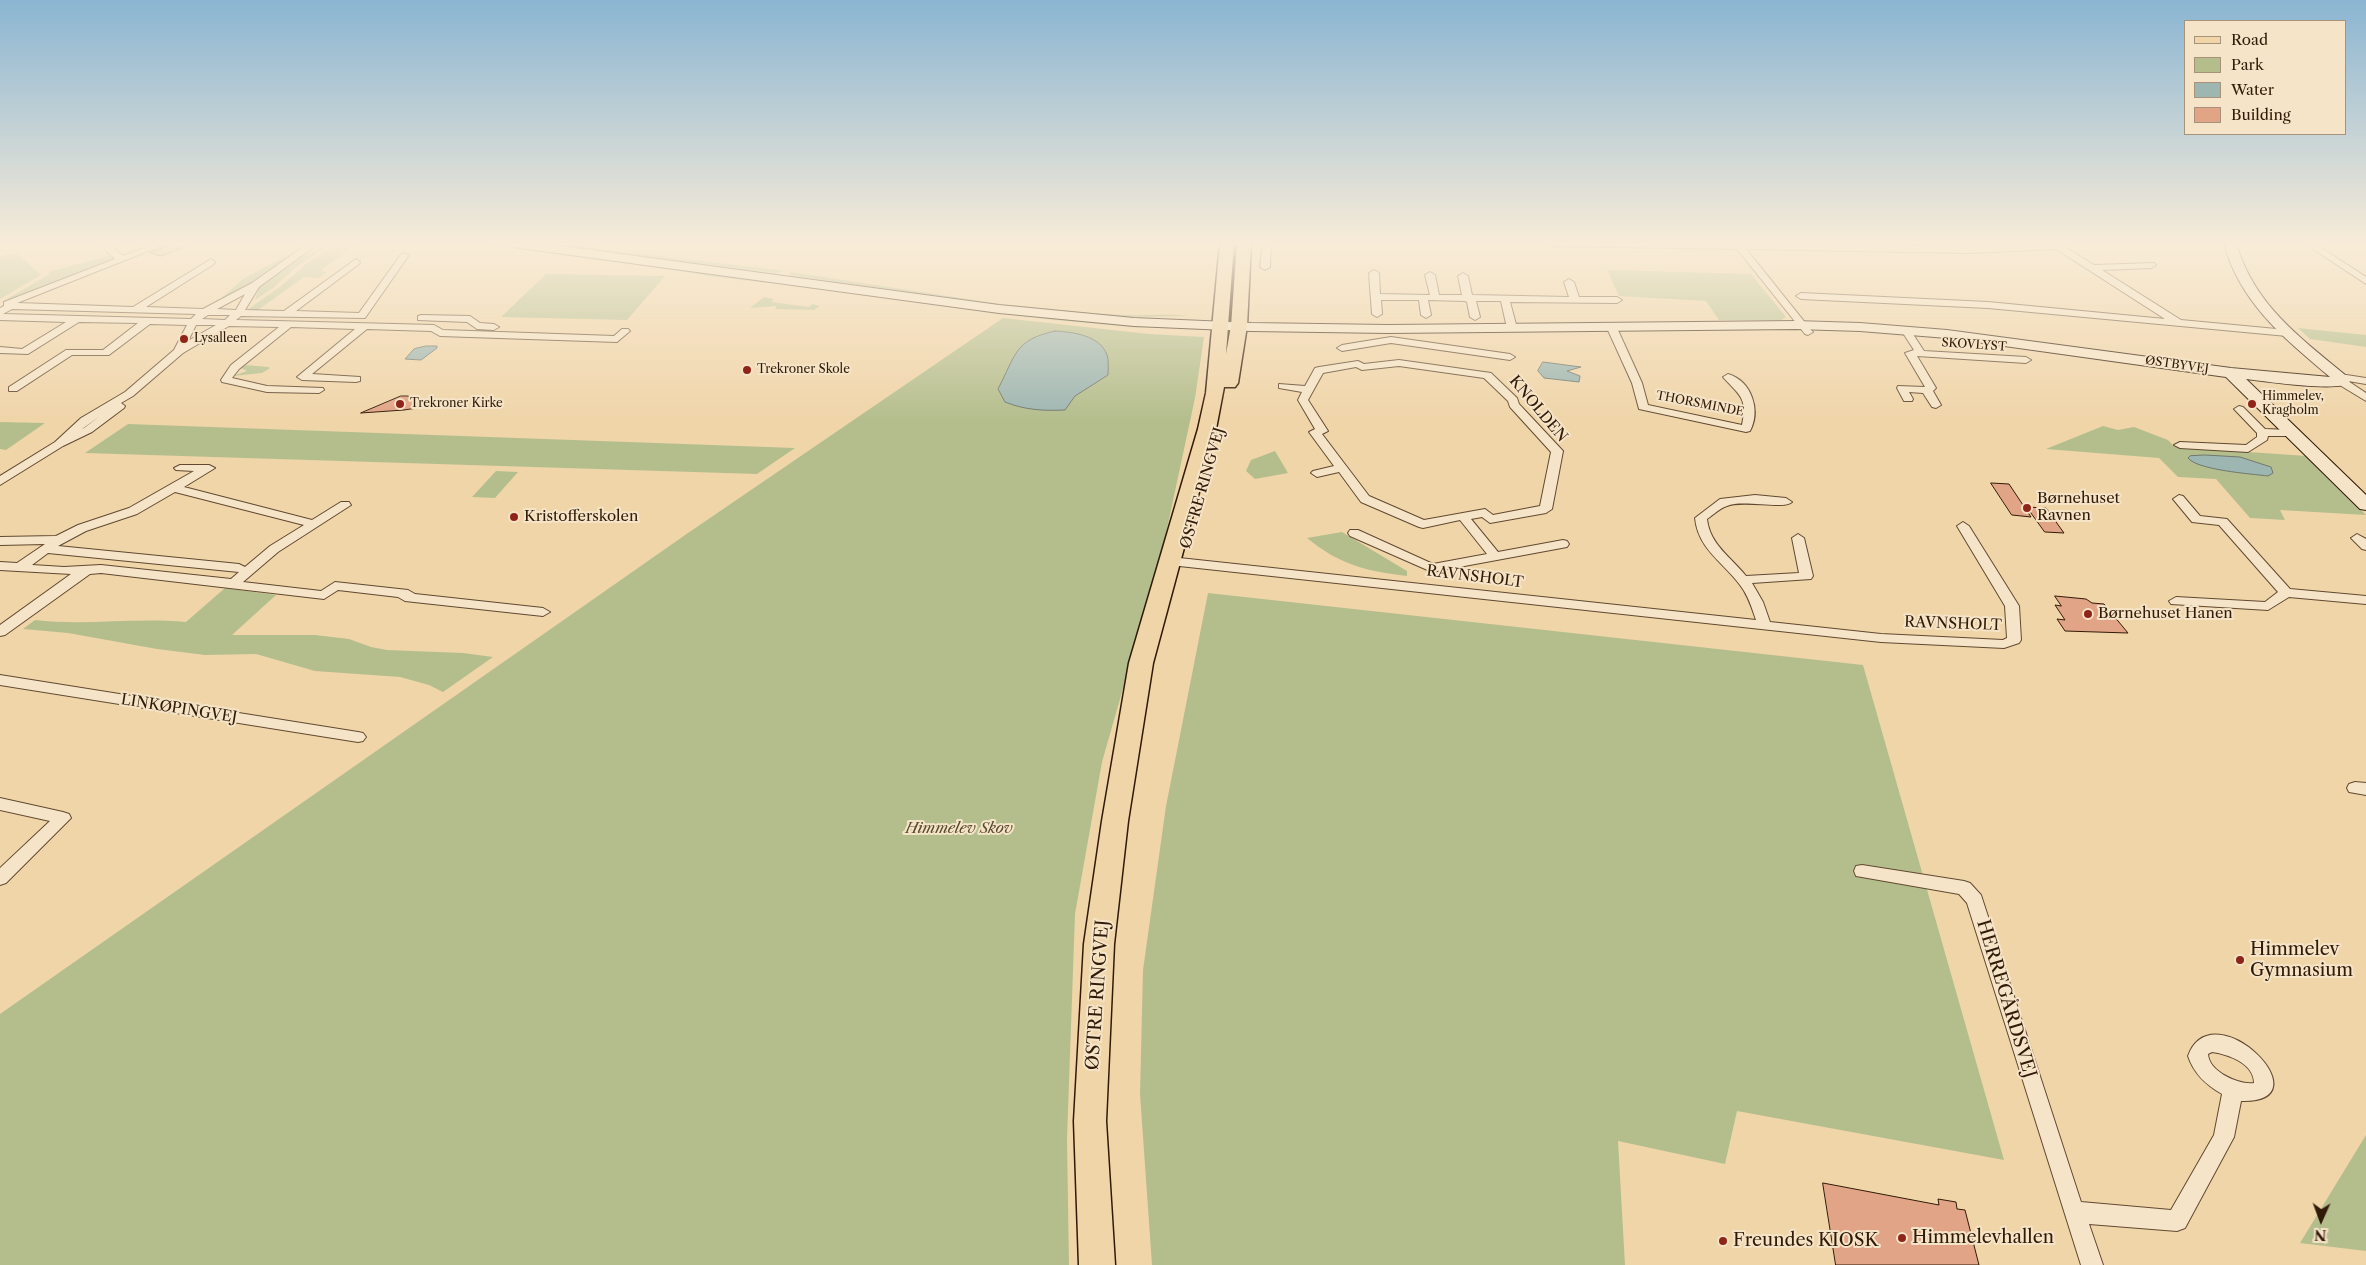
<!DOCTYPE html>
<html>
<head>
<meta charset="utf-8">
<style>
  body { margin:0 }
  #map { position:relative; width:2366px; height:1265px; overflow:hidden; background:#f0d5a9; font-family:"Libre Caslon Text",serif }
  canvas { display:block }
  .legend { position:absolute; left:2184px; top:20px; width:162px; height:115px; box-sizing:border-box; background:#f5e4c7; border:1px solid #a7937a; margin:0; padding:6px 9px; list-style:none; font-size:15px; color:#311a07 }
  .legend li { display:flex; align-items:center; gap:10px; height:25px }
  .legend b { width:25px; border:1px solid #a7937a }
  .north { position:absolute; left:2296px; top:1195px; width:50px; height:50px; -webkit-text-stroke:4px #f5e4c7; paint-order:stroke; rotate:182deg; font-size:14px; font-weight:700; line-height:20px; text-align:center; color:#311a07 }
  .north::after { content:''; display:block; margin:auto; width:18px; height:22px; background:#311a07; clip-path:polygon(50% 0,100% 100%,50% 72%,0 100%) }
</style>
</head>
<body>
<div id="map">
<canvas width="2366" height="1265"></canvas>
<ul class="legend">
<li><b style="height:6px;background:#f0d5a9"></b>Road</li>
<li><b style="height:14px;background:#b4be8d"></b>Park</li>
<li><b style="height:14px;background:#9db6b1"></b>Water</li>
<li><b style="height:14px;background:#e2a486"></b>Building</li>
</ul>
<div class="north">N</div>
</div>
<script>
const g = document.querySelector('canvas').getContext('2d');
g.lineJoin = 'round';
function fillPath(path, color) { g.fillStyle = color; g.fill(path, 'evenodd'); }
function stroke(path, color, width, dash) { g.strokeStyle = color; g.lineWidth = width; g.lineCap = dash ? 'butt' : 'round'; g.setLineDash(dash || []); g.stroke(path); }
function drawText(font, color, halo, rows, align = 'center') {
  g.font = font + ' "Libre Caslon Text",serif'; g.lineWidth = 4; g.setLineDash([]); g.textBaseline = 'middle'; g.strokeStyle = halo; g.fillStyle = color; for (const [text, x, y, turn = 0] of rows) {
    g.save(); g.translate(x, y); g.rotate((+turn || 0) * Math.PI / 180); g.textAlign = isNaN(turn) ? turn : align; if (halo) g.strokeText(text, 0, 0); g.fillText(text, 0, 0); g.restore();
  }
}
fillPath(new Path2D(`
  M309,243H312L254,282L210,308L243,279Z
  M329,243H332L295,268L273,288L255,300L259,287L302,257Z
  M338,243H358L320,271L327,272L319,278L304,277L258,310H247L281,286L307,263Z
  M474,243H493L572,253L766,281L767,283L708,276L622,261Z
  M535,243H553L785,271L775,273Z
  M7,254H18L41,275L0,299V258Z
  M112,255L116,258L110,262L0,303L50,274L48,272Z
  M1607,270L1751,274L1786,317L1781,320H1719L1706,301L1619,296Z
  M791,272L1000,304L1002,305L794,276L789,275Z
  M546,274L665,276L627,320L501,317Z
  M764,297L774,299L771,302L809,307L812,304L820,306L814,310L775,309L777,306L750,308Z
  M1012,305C1049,309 1086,313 1123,315C1145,316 1168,313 1189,316L1110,317L1007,306Z
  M1000,313L1123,324L1143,328L1054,320Z
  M1003,318L1149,334L1204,337L1195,398L1162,552L1102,762L1075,914L1067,1139L1069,1265H0V1014L688,533Z
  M2298,328L2366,335V347L2310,339Z
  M246,365L268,367L270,368L262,373L233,376L247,371L241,368Z
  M0,422L45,423L6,450L0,449Z
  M128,424L795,448L757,474L85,453Z
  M2103,426L2118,430L2134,427L2168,440L2175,447L2307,456L2366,515L2280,510L2285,520L2250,518L2216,479L2178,477L2159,458L2046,449Z
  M1275,451L1288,473L1255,479L1246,471L1251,460Z
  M496,471L518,472L495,498L472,497Z
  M1342,532L1407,571V576C1366,571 1340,565 1307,538Z
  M225,588L276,595L232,635H315L349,639L371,647L387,650L463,653L493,657L443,692L429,685L400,677L315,671L256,654L205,655L157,649L68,633L23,629L35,620C85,626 135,617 186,622Z
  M1208,593L1863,665L2004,1160L1737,1111L1725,1164L1618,1141L1625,1265H1152L1140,1094L1143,970L1166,806Z
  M2366,1135V1251L2300,1243Z`), '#b4be8d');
const water = new Path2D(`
  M1055,331C1072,332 1100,335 1107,355C1109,360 1108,369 1108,375L1075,396L1065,410C1043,411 1025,410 1005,402L998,389C1016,355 1014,340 1055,331Z
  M426,346H437V348L421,360L405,359L414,349Z
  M1543,362L1581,367L1567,371L1580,376L1579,382L1544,378L1538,371Z
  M2205,455L2240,457L2271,467L2273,473L2268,476C2252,474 2197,470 2188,458L2190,456Z`);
fillPath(water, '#9db6b1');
stroke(water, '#72786d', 1);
const building = new Path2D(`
  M167,243H192V244L161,256L150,253L167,246Z
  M401,396H408L430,406L404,410L361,413Z
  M1991,483L2009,484L2031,517L2012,515Z
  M2027,507L2046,508L2064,533L2045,532Z
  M2055,596L2086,599L2092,603L2104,604L2128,633L2065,631L2057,619L2065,620L2055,605L2061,606Z
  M1823,1183L1939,1205L1938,1199L1956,1202L1957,1209L1965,1210L1979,1265H1836Z`);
fillPath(building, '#e2a486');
stroke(building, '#311a07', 1);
const street = new Path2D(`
  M98,243H107L123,256L157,243L166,244L17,303L133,307L211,259L215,262L214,264L146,307L203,309L252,283L309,243H319L259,287L245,310L284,311L356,259L360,262L359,264L296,311L359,313L402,253L409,255L365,318L241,316L236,320L434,325L443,330L614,336L622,329H628L630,331L617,342L440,336L431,331L367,329L312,374L360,377V381L356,382L302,380L297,377L355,329L291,327L239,369L232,378L267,386L323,388L324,390L319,393L267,392L222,382L221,380L231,365L279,327L229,326L183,353L133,396L121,403L125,406L124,408L92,432L63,446L0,485V476L55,442L81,418L125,392L174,350L187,325L150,324L109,355H72L17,391H9V387L66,350H103L138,323L79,322L28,354L0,353V347L22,349L66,322L0,320V308L4,306V302L115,259ZM245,294L236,310L217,309ZM12,309L196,314L191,319L3,314ZM208,315H230L225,320L202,319ZM196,325H216L188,341ZM100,416L84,428L82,429Z
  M1263,243H1271L1270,267L1265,270L1260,267Z
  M1547,243H1741L1969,247L2059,243L2094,265L2154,263L2156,265L2151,268L2102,270L2181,320L2287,330L2292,333L2287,336L1988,308L1801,299L1796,296L1801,293L1988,302L2165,319L2056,249L1969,253L1746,249L1811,330L1813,332L1808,335L1805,334L1737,249L1551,246Z
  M2304,243H2314L2366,277V284Z
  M1374,270L1379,273L1380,294L1430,295L1425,275L1430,272L1435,275L1439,295H1462L1458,276L1463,273L1468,276L1472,295L1569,297L1564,282L1569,279L1574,282L1579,297H1617L1622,300L1617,303L1510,302L1517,328L1512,331L1507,328L1501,301H1476L1480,317L1475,320L1470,317L1467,302L1465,301L1428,300L1431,315L1426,318L1421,315L1419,300H1381L1382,314L1377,317L1372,314L1369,273Z
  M421,315L470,316L480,323L494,324L499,327L494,330L477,329L467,322L418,320V316Z
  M1612,325L1617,328L1642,383L1648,405L1742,425C1748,397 1739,395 1723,377L1728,374C1752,381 1761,411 1750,431L1746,432L1639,409L1632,383L1607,328Z
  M1906,327L1909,328L1924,351L2026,357L2031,360L2026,363L1917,356L1936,388L1933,391L1941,405L1936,408L1932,407L1923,393L1909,392L1913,399L1912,401H1904L1897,388L1898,386L1925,387L1905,353L1914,350L1901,330Z
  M1391,337L1510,354L1515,357L1510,360L1391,343L1342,351L1337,348L1342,345Z
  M1399,360L1491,373L1517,398L1519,404L1563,451L1552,509L1546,513L1490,523L1482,517L1471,519L1498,552L1563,540L1567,541L1569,544L1567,547L1432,572L1350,536L1348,533L1350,530H1358L1433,564L1487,554L1460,520L1423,528L1419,527L1361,502L1339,472L1317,477L1311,473L1313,471L1334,466L1309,432L1315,429L1298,400L1302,392L1279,388V384L1305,386L1315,368L1319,367L1358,361L1364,364ZM1399,366L1484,378L1508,401L1510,407L1551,452L1540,506L1493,515L1485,509L1424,520L1369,496L1322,434L1328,431L1308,400L1323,373L1356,367L1362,370Z
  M2340,374L2366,378V384L2348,381L2366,393V401L2338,384V380L2335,377Z
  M2239,406L2243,407L2265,429L2291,430L2297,433L2291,436H2268L2267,440L2248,452L2180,448L2174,445L2180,442L2246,445L2257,437V433L2234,409Z
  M180,465H209L215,468L184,487L312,520L341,502H349L351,505L278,552L243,582L321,591L335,582L408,590L415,594L543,608L550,612L543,616L405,601L398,597L338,590L324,599L101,573L90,574L5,635L0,636V625L71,574L0,570V562L17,563L45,544L0,545V537L56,536L78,525L129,508L194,471L176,470L174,468ZM175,492L304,525L270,546L245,567L239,564L58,546L86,531L137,514ZM48,553L239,572L231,579L101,565L64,567L32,565Z
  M1755,495L1786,498L1792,502C1784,510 1742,499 1727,506C1720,508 1713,515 1707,519C1710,545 1731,557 1746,576L1799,573L1792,538L1798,534L1804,538L1813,576L1811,579L1752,583L1763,602L1770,622L1881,634L2003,640L2007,638L2005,606L1957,526L1963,522L1969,526L2019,606L2021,640L2019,643L2004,648L1881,642L1170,565L1164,561L1170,557L1756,620C1752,608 1748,595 1740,585C1723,562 1698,549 1695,518L1720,499Z
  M2179,495L2183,496L2200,516L2227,519L2290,589L2366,596V604L2289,597L2268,610L2171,604L2169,601L2176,597L2265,602L2278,592L2219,525L2192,522L2173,499Z
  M2357,534L2366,539V550L2362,549L2351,538Z
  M0,675L358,732L363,733L366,737L363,741L358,742L0,685Z
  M2355,782L2366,783V795L2349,792L2347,788L2349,784Z
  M0,798L63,812L69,814L71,818L6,883L0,885V868L50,821L0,810Z
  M1862,865L1964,881L1970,883L1981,895L2081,1202L2171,1210L2214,1135L2222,1094C2206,1085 2194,1074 2188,1056C2213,988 2329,1104 2241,1101L2234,1137L2185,1228L2177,1231L2089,1224L2103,1265H2081L1967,903L1959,894L1856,876L1854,871L1856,866ZM2212,1052C2227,1054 2254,1063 2254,1083C2239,1085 2209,1072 2208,1054Z`);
const secondary = new Path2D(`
  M506,243H539L999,305L1134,318L1251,323L1388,325L1796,321L1860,323L1947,330L2231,368L2330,377C2285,339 2239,302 2224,243H2236C2254,304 2297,335 2344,374L2350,382C2342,393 2262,381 2246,379L2366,495V510L2360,509L2226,377L1947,338L1860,331L1796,329L1388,333L1251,331L1134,326L999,313L512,247Z`);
const primary = new Path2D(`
  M1220,243H1234L1226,354L1231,326L1237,243H1251L1247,326L1238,383L1235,387H1224L1216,429L1153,663L1128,821L1114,944L1106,1121L1115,1265H1079L1074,1121L1084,944L1102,821L1129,663L1198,429L1206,393Z`);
stroke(street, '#614930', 2);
stroke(secondary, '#311a07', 2);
stroke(primary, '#311a07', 3);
fillPath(street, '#f5e4c7');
fillPath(secondary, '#f5e4c7');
fillPath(primary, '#f0d5a9');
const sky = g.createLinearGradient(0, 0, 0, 420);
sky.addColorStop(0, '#8ab5d2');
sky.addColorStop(0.58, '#f8ecd8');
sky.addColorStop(1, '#f8ecd800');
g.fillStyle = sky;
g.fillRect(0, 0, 2366, 420);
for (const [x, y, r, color] of [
  [184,339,5,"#8f2418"],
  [747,370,5,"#8f2418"],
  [400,404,5,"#8f2418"],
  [2252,404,5,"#8f2418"],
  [2027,508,5,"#8f2418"],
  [514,517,5,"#8f2418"],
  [2088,614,5,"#8f2418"],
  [2240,960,5,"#8f2418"],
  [1902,1238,5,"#8f2418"],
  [1723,1241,5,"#8f2418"]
]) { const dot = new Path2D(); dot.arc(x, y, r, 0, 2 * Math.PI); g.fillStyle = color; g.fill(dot); stroke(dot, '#f5e4c7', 2); }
drawText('12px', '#311a07', '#f5e4c7', [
  ["Lysalleen",194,339],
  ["Trekroner Skole",757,370],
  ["Himmelev,",2262,397],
  ["Kragholm",2262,411],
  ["Trekroner Kirke",410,404]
], 'left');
drawText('12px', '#311a07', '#f5e4c7', [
  ["SKOVLYST",1974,345,4],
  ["ØSTBYVEJ",2177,365,8],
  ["THORSMINDE",1700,404,11]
]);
drawText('15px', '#311a07', '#f5e4c7', [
  ["KNOLDEN",1538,409,50],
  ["ØSTRE RINGVEJ",1203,488,-74],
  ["RAVNSHOLT",1475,577,7],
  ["RAVNSHOLT",1953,624,2],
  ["LINKØPINGVEJ",179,709,9]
]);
drawText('15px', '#311a07', '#f5e4c7', [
  ["Børnehuset",2037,499],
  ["Ravnen",2037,516],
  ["Kristofferskolen",524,517],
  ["Børnehuset Hanen",2098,614]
], 'left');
drawText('italic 15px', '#584b2f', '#f5e4c7', [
  ["Himmelev Skov",959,829]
]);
drawText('18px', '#311a07', '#f5e4c7', [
  ["Himmelev",2250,950],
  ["Gymnasium",2250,971],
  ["Himmelevhallen",1912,1238],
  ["Freundes KIOSK",1733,1241]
], 'left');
drawText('18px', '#311a07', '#f5e4c7', [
  ["ØSTRE RINGVEJ",1098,995,-86],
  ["HERREGÅRDSVEJ",2006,999,73]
]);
</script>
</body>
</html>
